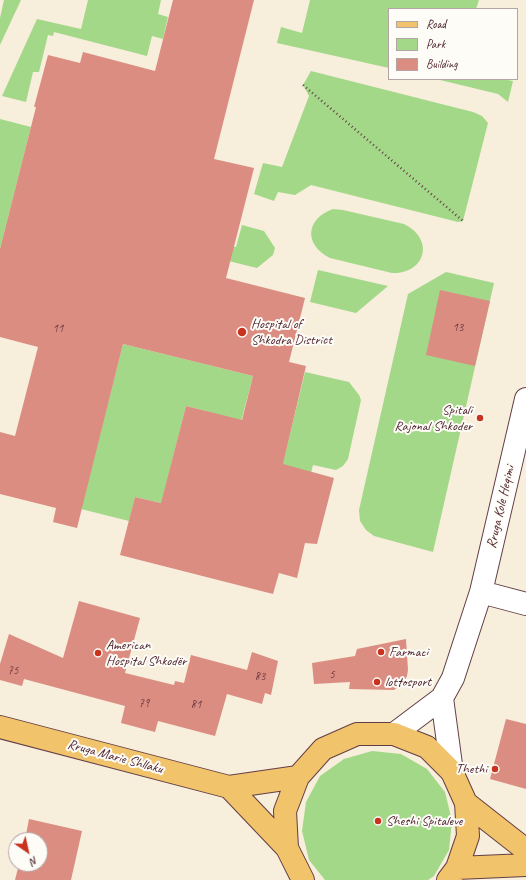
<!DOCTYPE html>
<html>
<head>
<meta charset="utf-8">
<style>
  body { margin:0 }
  #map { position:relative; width:526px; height:880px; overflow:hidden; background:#f7eedc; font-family:Caveat,sans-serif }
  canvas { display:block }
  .legend { position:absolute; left:388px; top:8px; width:130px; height:72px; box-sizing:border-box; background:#fdfcf7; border:1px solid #b5a4a5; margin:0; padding:5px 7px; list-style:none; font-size:12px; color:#4a1f2b }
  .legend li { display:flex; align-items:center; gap:8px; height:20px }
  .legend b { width:20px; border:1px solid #b5a4a5 }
  .north { position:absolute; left:8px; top:832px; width:40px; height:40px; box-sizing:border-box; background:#fdfcf7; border:1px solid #b5a4a5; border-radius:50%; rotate:146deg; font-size:11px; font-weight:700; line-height:16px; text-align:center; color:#4a1f2b }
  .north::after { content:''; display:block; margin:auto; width:14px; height:18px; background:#c8321e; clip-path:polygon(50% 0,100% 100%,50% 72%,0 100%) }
</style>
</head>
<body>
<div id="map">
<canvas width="526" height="880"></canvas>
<ul class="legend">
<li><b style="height:5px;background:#f1c36a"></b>Road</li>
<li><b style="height:11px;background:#a4d889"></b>Park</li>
<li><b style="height:11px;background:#db8d82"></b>Building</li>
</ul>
<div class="north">N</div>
</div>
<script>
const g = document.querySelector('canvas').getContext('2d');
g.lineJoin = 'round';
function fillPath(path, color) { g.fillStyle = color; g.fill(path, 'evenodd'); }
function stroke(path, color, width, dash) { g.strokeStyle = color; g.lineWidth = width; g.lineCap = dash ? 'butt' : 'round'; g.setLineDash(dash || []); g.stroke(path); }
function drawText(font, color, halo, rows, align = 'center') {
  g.font = font + ' Caveat,sans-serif'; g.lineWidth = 4; g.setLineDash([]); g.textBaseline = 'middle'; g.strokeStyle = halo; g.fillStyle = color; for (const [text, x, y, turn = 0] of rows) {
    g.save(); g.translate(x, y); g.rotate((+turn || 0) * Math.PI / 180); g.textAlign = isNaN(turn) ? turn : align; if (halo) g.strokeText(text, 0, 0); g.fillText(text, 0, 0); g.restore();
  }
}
fillPath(new Path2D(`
  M4,0H21L0,45V18Z
  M88,0H161L158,14L168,17L163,39L152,36L147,56L54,32L53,36L48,35L39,72H33L26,102L2,96L37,19L81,29Z
  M310,0H479L476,9H389V68L277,43L281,27L302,33Z
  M311,71L473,112L482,116L488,123L463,221L458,222L311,185L295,195L278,192L274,201L254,194L263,163L282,167L309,96L303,85Z
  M436,79H502L513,81L508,102L498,94Z
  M0,119L31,127L0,249Z
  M333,209L343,210L404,224C435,239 426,274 392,273L330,258C304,245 305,219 333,209Z
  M242,225L264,231L275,248L273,255L257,268L204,255L207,241L236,247Z
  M318,270L388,286L356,313L310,302Z
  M446,272L494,283L433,552L374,536L366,530L360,521L359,510L408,294Z
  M123,344L253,376L231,460L206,411L186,406L167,481L183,508L135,497L129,521L81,509Z
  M305,372L349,382L359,395L361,400L348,459L343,466L336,470L313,465L310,477L281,471Z
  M372,751L401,754L427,769L445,792L452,821L449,850L434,876L428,880H325L309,860L302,831L306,802L320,776L344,759Z`), '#a4d889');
fillPath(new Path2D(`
  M173,0H254L214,159L254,168L226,278L305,298L289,362L306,366L283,464L334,478L317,544L305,543L297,578L279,573L273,594L120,555L135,497L161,503L186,406L242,420L253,376L123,344L77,528L53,522L56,508L0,494V432L15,436L38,347L0,337V249L36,107H34L48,55L80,63L83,52L155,71Z
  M440,290L490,301L475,366L426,355Z
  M79,601L140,618L125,673L174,685L175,681L184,683L191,655L247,670L252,652L278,661L271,695L265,693L262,704L227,694L215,736L158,721L155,732L121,723L125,706L24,679L22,686L0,680V664L9,634L63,658Z
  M406,639L408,670L407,676L404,682L394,690L349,689L350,682L314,684L312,663L355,656L357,649Z
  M506,719L526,724V789L490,779Z
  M29,819L82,831L71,880H15L19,864H40V840H25Z`), '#db8d82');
const minor = new Path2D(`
  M481,592L526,604
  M442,698L452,772
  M394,734L442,698L453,678L481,592L526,399`);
const major = new Path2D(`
  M0,727L229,787L298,777
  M229,787L287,848
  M466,803L526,850
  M457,868L526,865
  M303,880L287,848L285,811L298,777L323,749L357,734H394L427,747L452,772L466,803L468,836L457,868L448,880`);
stroke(minor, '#643e46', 24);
stroke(major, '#643e46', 24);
stroke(new Path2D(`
  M303,85L463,221`), '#643e46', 2.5, [1, 3]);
stroke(minor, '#fff', 22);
stroke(major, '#f1c36a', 22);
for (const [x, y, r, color] of [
  [242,332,5,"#c8321e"],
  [480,418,4,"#c8321e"],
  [381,652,4,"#c8321e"],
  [98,653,4,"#c8321e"],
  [377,682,4,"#c8321e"],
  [495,769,4,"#c8321e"],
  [378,821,4,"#c8321e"]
]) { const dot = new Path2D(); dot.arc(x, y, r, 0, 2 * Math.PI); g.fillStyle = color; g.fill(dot); stroke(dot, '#fdfcf7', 1.5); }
drawText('12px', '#6e3a41', null, [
  ["13",458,328],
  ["11",58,329],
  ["75",13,671],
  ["5",332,675],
  ["83",260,677],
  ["79",144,704],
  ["81",196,705]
]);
drawText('14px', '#4a1f2b', '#fdfcf7', [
  ["Hospital of",251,324],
  ["Shkodra District",251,340],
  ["Spitali",472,410,"right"],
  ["Rajonal Shkoder",472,426,"right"],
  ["American",106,645],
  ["Hospital Shkodër",106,661],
  ["Farmaci",389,652],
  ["lottosport",385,682],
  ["Thethi",487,769,"right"],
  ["Sheshi Spitaleve",386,821]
], 'left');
drawText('14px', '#4a1f2b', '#fdfcf7', [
  ["Rruga Kole Heqimi",501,507,-77],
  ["Rruga Marie Shllaku",115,757,15]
]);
</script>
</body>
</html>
